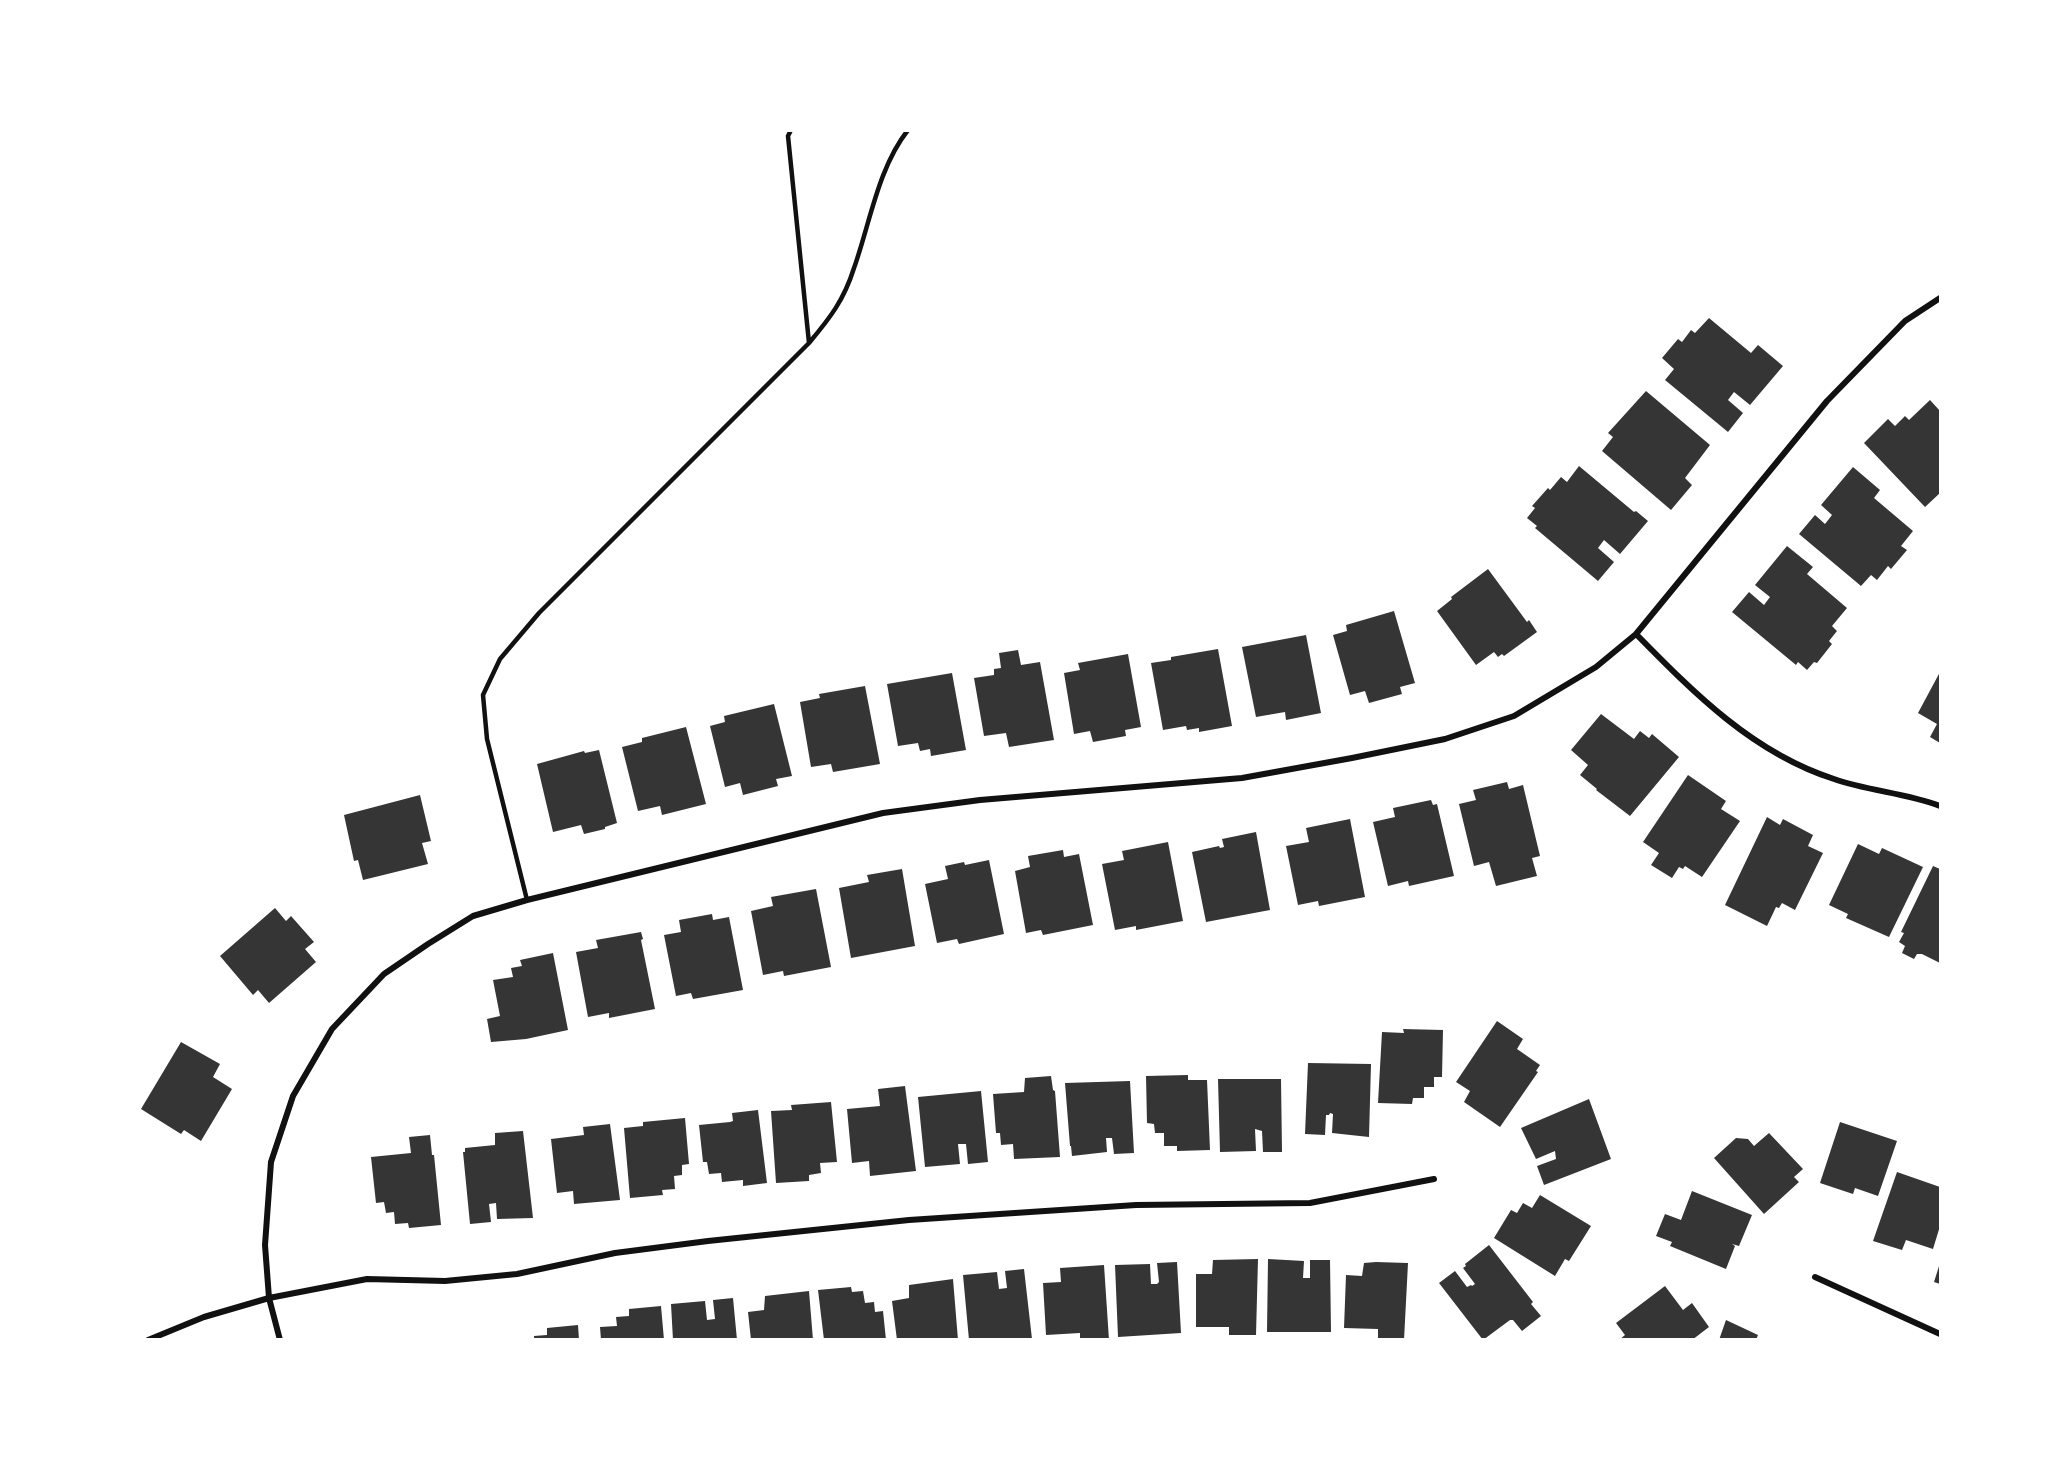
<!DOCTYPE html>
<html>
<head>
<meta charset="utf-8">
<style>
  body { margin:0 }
  #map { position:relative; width:2071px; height:1470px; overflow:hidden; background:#fff; font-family:Quicksand,sans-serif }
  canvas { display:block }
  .frame { position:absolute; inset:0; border:132px solid #fff; pointer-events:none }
</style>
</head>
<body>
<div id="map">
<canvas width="2071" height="1470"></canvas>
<div class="frame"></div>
</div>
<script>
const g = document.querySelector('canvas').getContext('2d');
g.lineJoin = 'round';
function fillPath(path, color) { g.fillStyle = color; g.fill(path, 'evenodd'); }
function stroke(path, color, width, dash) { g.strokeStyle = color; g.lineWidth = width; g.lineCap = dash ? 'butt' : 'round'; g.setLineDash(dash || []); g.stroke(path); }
fillPath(new Path2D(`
  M1709,318L1751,353L1758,345L1783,366L1750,405L1734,392L1728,400L1743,413L1728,432L1665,380L1674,369L1662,358L1678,339L1682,342L1691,330L1695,333Z
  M1646,391L1710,445L1685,478L1692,485L1671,510L1602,451L1613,437L1608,433Z
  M1930,400L1940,411V493L1925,507L1864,443L1888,419L1895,426L1905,416L1909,420Z
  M1579,466L1634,512L1636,511L1648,521L1620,554L1604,540L1598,548L1614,562L1598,581L1535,528L1537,526L1527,518L1535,508L1532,506L1548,488L1550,490L1561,477L1567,482Z
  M1853,467L1880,490L1874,498L1913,531L1901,546L1907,550L1891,569L1888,566L1877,580L1871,575L1861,586L1799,534L1815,515L1825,524L1832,515L1821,505Z
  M1787,546L1813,567L1807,574L1847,608L1832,626L1837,631L1829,641L1832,644L1817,663L1814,662L1807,670L1798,662L1796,665L1732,612L1749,592L1764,605L1770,597L1755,585Z
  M1488,569L1527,622L1529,620L1537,632L1504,656L1502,654L1498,657L1494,652L1476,665L1437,611L1452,599L1451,597Z
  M1394,611L1415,683L1400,687L1402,694L1369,703L1365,691L1350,695L1333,635L1347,631L1346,625Z
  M1306,635L1321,713L1286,720L1285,712L1256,717L1242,647Z
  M1218,649L1232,726L1199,732V728L1187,730L1186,726L1163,730L1151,663L1171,660V657Z
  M1018,650L1021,665L1040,662L1054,740L1009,747L1006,733L984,736L974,678L994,675V669L1001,668L999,653Z
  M1128,654L1141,727L1125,730L1126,736L1093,742L1090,731L1074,734L1064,673L1080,670L1078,663Z
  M1940,672V743L1930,737L1937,724L1918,713Z
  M952,673L966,750L931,756L930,749L920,751L918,743L898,746L887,684Z
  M865,686L880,764L833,772L831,764L811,767L800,702L820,698L819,694Z
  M774,704L792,776L776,779L778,786L743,795L740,783L725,787L710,726L725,722L724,716Z
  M1601,714L1634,739L1640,731L1649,738L1652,734L1679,757L1630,816L1596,790L1597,789L1580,775L1588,765L1571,750Z
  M686,727L706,804L662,815L660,806L638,811L622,747L642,742V738Z
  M599,750L617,823L605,827V829L584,834L581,825L553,832L537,764L584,751L585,753Z
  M1688,775L1726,801L1721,809L1740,821L1702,877L1685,866L1683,869L1679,867L1672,878L1651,865L1659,853L1643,842Z
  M1507,782L1509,789L1523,785L1540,856L1532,858L1537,876L1496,886L1489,862L1474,866L1459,804L1476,800L1473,790Z
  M420,795L431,841L422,843L428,864L363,880L358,860L354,861L344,815Z
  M1431,800L1433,805L1437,804L1454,876L1409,886L1408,881L1388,886L1373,822L1395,817L1393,808Z
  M1767,817L1780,825L1783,819L1813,835L1808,846L1823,853L1795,910L1782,903L1779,908L1776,907L1767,926L1725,905Z
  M1350,819L1365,897L1319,906L1318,901L1298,905L1286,846L1309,842L1306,828Z
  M1256,832L1270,910L1206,922L1192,852L1219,846L1220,848L1224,847L1222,839Z
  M1168,842L1183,921L1136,930V926L1115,930L1102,864L1124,860L1122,851Z
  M1858,844L1879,854L1882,848L1923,867L1889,937L1846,918L1848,914L1829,905Z
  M1063,850L1064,857L1079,854L1093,925L1043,935L1041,930L1026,933L1015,871L1030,867L1028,856Z
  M989,860L1004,934L959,944L957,939L937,943L925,884L948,879L945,866L964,862L965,865Z
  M1933,866L1940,869V963L1922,954H1917L1914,959L1902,953L1905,946L1899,942L1904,933L1901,932Z
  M902,869L915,946L851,958L839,888L869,882L867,875Z
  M816,889L831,967L784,976L783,971L763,975L751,911L773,906L771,897Z
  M275,908L286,921L291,916L314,942L305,949L316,962L269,1003L258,990L253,995L220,956Z
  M712,914L713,920L729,917L743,990L693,999L691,993L676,996L664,935L681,932L679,920Z
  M641,932L643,939L641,940L655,1009L609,1018V1013L588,1017L576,952L598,948L596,940Z
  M553,953L568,1030L526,1039L491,1042L487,1019L500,1016L493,980L513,977L511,968L522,966L520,960Z
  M1497,1021L1523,1039L1517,1049L1540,1065L1536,1071L1538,1072L1500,1127L1464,1102L1470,1091L1456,1082Z
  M1403,1029L1443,1030L1442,1077H1434V1087H1424V1098H1413L1412,1104L1378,1103L1382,1032L1404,1033Z
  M181,1042L220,1064L213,1077L232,1089L201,1141L184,1130L181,1134L141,1109Z
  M1308,1063L1371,1064L1369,1137L1332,1133L1333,1114L1330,1113L1329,1115H1326L1325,1135L1305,1134Z
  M1188,1075V1080H1207L1210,1150L1177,1151V1146H1164V1133H1155L1154,1124L1147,1123L1146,1076Z
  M1051,1076L1053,1090L1055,1091L1060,1157L1014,1159L1013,1144L1001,1145L1000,1133H996L993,1094L1024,1092L1025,1078Z
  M1218,1079H1281L1282,1152H1263L1262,1131L1255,1129L1256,1151L1220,1152Z
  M1130,1081L1134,1153L1114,1154L1112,1138H1106L1107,1152L1072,1156L1071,1146H1070L1065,1083Z
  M905,1086L916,1171L870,1176L869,1161L852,1163L847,1109L880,1106L878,1089Z
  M981,1091L988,1162L968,1164L966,1144H958L960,1164L925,1167L918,1097Z
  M1589,1099L1611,1159L1544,1185L1537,1166L1556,1159L1555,1151L1536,1159L1521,1128Z
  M831,1102L837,1162L820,1163L821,1173L809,1175V1181L776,1183L771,1111L792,1110L791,1105Z
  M758,1110L767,1183L743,1186V1180L722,1182L721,1173L709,1174L707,1162H703L699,1125L730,1122L733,1121L732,1113Z
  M685,1118L689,1164L682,1165V1175L674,1176L675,1189L662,1190L663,1195L630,1198L624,1128L643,1126V1122Z
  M1840,1122L1897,1141L1878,1196L1855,1188L1853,1194L1820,1183Z
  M610,1124L620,1200L574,1204L573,1191L557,1193L551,1139L584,1135L583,1127Z
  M523,1131L533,1218L497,1219L496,1203L489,1204L491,1222L470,1224L463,1152H465V1148L495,1145V1133Z
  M1769,1133L1803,1169L1794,1177L1799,1182L1764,1214L1714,1158L1736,1138L1748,1139L1754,1146Z
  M430,1135L432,1155H434L441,1225L409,1228L408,1223L395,1224L394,1212L386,1213L384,1202L376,1203L371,1157L411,1153L409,1137Z
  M1897,1172L1940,1187V1226L1933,1249L1906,1240L1902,1250L1873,1241Z
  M1692,1191L1752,1215L1739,1246L1732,1244L1735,1246L1726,1269L1670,1246L1672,1242L1656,1236L1665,1214L1681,1220Z
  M1540,1195L1591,1226L1569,1261L1565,1259L1555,1276L1494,1238L1511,1210L1517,1213L1523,1203L1532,1208Z
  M1489,1245L1533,1302L1531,1304L1541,1316L1522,1331L1513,1320H1510L1483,1340L1439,1283L1455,1271L1467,1287L1471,1285L1472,1286L1475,1284L1463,1268L1466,1266L1465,1264Z
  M1258,1259L1256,1335H1229V1327H1196V1274H1212L1213,1260Z
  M1268,1259L1304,1261L1303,1278H1310V1260H1330L1331,1332H1267Z
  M1177,1262L1181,1333L1118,1337L1115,1265L1150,1264L1151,1284H1157L1159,1282L1157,1263Z
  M1376,1262L1408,1263L1404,1340H1378V1329L1344,1328L1346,1275L1362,1276L1364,1263Z
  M1940,1263V1284L1934,1282Z
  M1104,1265L1109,1340H1080V1333L1046,1335L1043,1283L1061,1282L1060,1268Z
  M1024,1269L1032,1339L969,1340L963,1275L997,1272L999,1289L1007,1288L1005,1271Z
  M953,1279L958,1340H897L892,1301L909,1298V1285Z
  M1665,1286L1683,1310L1692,1303L1709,1327L1692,1340H1619L1625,1335L1616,1323Z
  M851,1287L852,1292L863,1291L865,1303L874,1302L875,1312L883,1311L886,1340H824L818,1290Z
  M809,1291L813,1340H751L748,1312L764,1310L765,1296Z
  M733,1298L737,1340H673L671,1304L705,1301L707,1320L715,1319L713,1300Z
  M661,1306L664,1340H601L600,1327L617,1326L616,1317L629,1316V1309Z
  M1726,1320L1758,1335L1756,1340H1719Z
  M578,1325L579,1340H534V1336L547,1335V1328Z`), '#353535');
stroke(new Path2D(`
  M791,130L788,136L809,343
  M527,900L487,739L483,695L500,659L539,613L809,343C830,318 844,300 854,268C870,223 878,168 908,130`), '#111', 4.5);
stroke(new Path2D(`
  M1636,634C1694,693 1753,753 1834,779C1868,791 1906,793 1940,806
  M1815,1277L1940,1334
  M148,1340L204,1317L269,1298L367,1279L445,1281L517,1274L615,1253L708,1241L909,1220L1136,1205L1310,1203L1434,1179
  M280,1340L269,1298L265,1245L271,1162L293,1096L332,1029L384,974L428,944L473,916L527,900L883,813L980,800L1242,778L1352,758L1445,739L1514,716L1596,667L1636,634L1827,401L1905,321L1940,298`), '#111', 6);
</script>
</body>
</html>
